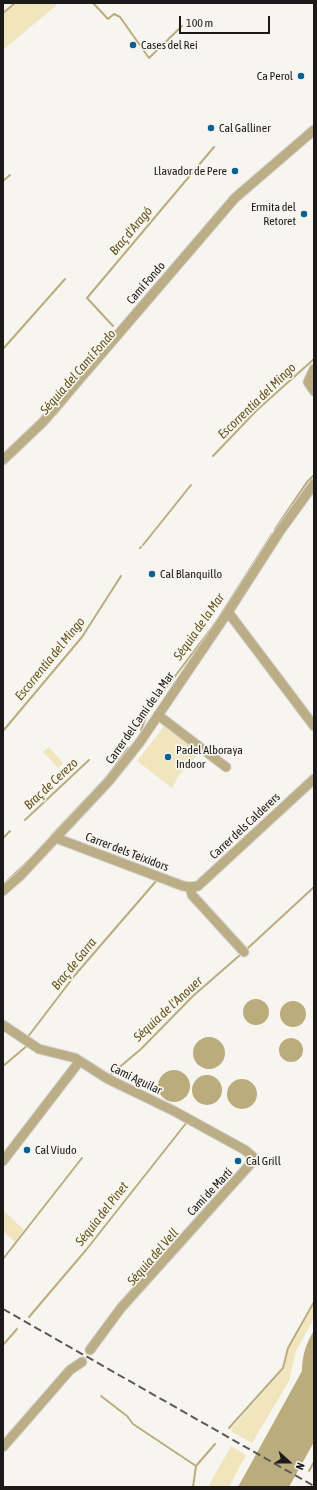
<!DOCTYPE html>
<html>
<head>
<meta charset="utf-8">
<style>
  body { margin:0 }
  #map { position:relative; width:317px; height:1490px; overflow:hidden; background:#f7f5ef; font-family:"Asap Condensed",sans-serif }
  canvas { display:block }
  .frame { position:absolute; inset:0; border:4px solid #1b1a18; pointer-events:none }
  .north { position:absolute; left:269px; top:1442px; width:40px; height:40px; -webkit-text-stroke:3px #f7f5ef; paint-order:stroke; rotate:111deg; font-size:11px; font-weight:700; line-height:16px; text-align:center; color:#1b1a18 }
  .north::after { content:''; display:block; margin:auto; width:14px; height:18px; background:#1b1a18; clip-path:polygon(50% 0,100% 100%,50% 72%,0 100%) }
  .scale { position:absolute; left:179px; top:16px; width:91px; height:18px; box-sizing:border-box; border:2px solid #1b1a18; border-top:0; padding-left:5px; font-size:12px; line-height:14px; white-space:nowrap; color:#1b1a18; -webkit-text-stroke:3px #f7f5ef; paint-order:stroke }
</style>
</head>
<body>
<div id="map">
<canvas width="317" height="1490"></canvas>
<div class="frame"></div>
<div class="north">N</div>
<div class="scale">100 m</div>
</div>
<script>
const g = document.querySelector('canvas').getContext('2d');
g.lineJoin = 'round';
function fillPath(path, color) { g.fillStyle = color; g.fill(path, 'evenodd'); }
function stroke(path, color, width, dash) { g.strokeStyle = color; g.lineWidth = width; g.lineCap = dash ? 'butt' : 'round'; g.setLineDash(dash || []); g.stroke(path); }
function drawText(font, color, halo, rows, align = 'center') {
  g.font = font + ' "Asap Condensed",sans-serif'; g.lineWidth = 3.5; g.setLineDash([]); g.textBaseline = 'middle'; g.strokeStyle = halo; g.fillStyle = color; for (const [text, x, y, turn = 0] of rows) {
    g.save(); g.translate(x, y); g.rotate((+turn || 0) * Math.PI / 180); g.textAlign = isNaN(turn) ? turn : align; if (halo) g.strokeText(text, 0, 0); g.fillText(text, 0, 0); g.restore();
  }
}
fillPath(new Path2D(`
  M16,3H59L3,50V14Z
  M165,725L199,753L179,775L172,788L137,761Z
  M49,747L63,763L58,768L43,752Z
  M3,1210L24,1230L15,1242L3,1231Z
  M314,1305V1318L296,1351L289,1381L252,1443L232,1432L231,1429L284,1369L289,1348Z
  M231,1446L246,1455L229,1487H208Z`), '#f1e5be');
fillPath(new Path2D(`
  M243 1012a13 13 0 1 1 26 0a13 13 0 1 1-26 0Z
  M280 1014a13 13 0 1 1 26 0a13 13 0 1 1-26 0Z
  M193 1053a16 16 0 1 1 32 0a16 16 0 1 1-32 0Z
  M279 1050a12 12 0 1 1 24 0a12 12 0 1 1-24 0Z
  M158 1086a16 16 0 1 1 32 0a16 16 0 1 1-32 0Z
  M192 1090a15 15 0 1 1 30 0a15 15 0 1 1-30 0Z
  M227 1094a15 15 0 1 1 30 0a15 15 0 1 1-30 0Z
  M314,1330V1442L289,1487H238L302,1371C302,1355 306,1344 314,1330Z`), '#bbac7e');
stroke(new Path2D(`
  M93,3L108,19L114,14L120,17L149,58L182,26
  M3,13L15,3
  M3,181L10,175
  M113,326L87,298L214,147
  M3,349L65,279
  M55,415L70,397
  M213,456L257,410L314,359
  M275,529L307,482L314,475
  M143,545L191,485
  M140,548L141,547
  M141,730L148,712L216,622L272,534
  M3,731L82,637L121,576
  M25,820L89,760
  M51,836L106,778L128,748
  M3,838L10,831
  M3,885L28,861
  M248,948L314,887
  M27,1038L75,975L157,880
  M3,1066L28,1045
  M109,1076L141,1049L193,996L240,955
  M3,1259L82,1158
  M29,1317L86,1250L187,1122
  M3,1345L17,1329
  M101,1396L127,1416L133,1424L196,1466
  M229,1428L283,1368L288,1348L314,1302
  M196,1466L215,1444
  M309,1471L314,1462
  M193,1487L196,1466`), '#bbac7e', 2);
const minor = new Path2D(`
  M314,369L308,382L314,391
  M3,460L43,422L235,198L314,130
  M228,612L314,726
  M158,715L226,767
  M56,838L183,886L190,887L198,886L314,779
  M190,887L192,895L244,952
  M3,891L20,876L109,781L140,742L228,612L280,531L314,484
  M3,1025L39,1049L75,1058L108,1079L174,1111L245,1150L253,1157L254,1160L121,1308L90,1350
  M3,1161L79,1062
  M3,1447L70,1370L82,1362`);
stroke(minor, '#d4d2cd', 11);
stroke(minor, '#bbae86', 9);
stroke(new Path2D(`
  M3,1309L314,1486`), '#5c5a57', 2, [8, 4]);
for (const [x, y, r, color] of [
  [133,45,4,"#086192"],
  [301,76,4,"#086192"],
  [211,128,4,"#086192"],
  [235,171,4,"#086192"],
  [304,214,4,"#086192"],
  [152,574,4,"#086192"],
  [168,757,4,"#086192"],
  [27,1150,4,"#086192"],
  [238,1161,4,"#086192"]
]) { const dot = new Path2D(); dot.arc(x, y, r, 0, 2 * Math.PI); g.fillStyle = color; g.fill(dot); stroke(dot, '#f7f5ef', 1.5); }
drawText('12px', '#1b1a18', '#f7f5ef', [
  ["Cases del Rei",141,45],
  ["Ca Perol",293,76,"right"],
  ["Cal Galliner",219,128],
  ["Llavador de Pere",227,171,"right"],
  ["Ermita del",296,207,"right"],
  ["Retoret",296,221,"right"],
  ["Cal Blanquillo",160,574],
  ["Padel Alboraya",176,750],
  ["Indoor",176,764],
  ["Cal Viudo",35,1150],
  ["Cal Grill",246,1161]
], 'left');
drawText('12px', '#1b1a18', '#f7f5ef', [
  ["Camí Fondo",146,283,-49],
  ["Carrer del Camí de la Mar",140,718,-55],
  ["Carrer dels Calderers",245,826,-43],
  ["Carrer dels Teixidors",127,852,21],
  ["Camí Aguilar",136,1079,26],
  ["Camí de Martí",210,1192,-47]
]);
drawText('italic 13px', '#65541d', '#f7f5ef', [
  ["Braç d'Aragó",131,231,-50],
  ["Séquia del Camí Fondo",78,372,-49],
  ["Escorrentia del Mingo",257,401,-44],
  ["Séquia de la Mar",199,627,-55],
  ["Escorrentia del Mingo",50,659,-51],
  ["Braç de Cerezo",51,784,-43],
  ["Braç de Garra",74,964,-51],
  ["Séquia de l'Anouer",168,1009,-43],
  ["Séquia del Pinet",102,1214,-52],
  ["Séquia del Vell",153,1257,-49]
]);
</script>
</body>
</html>
